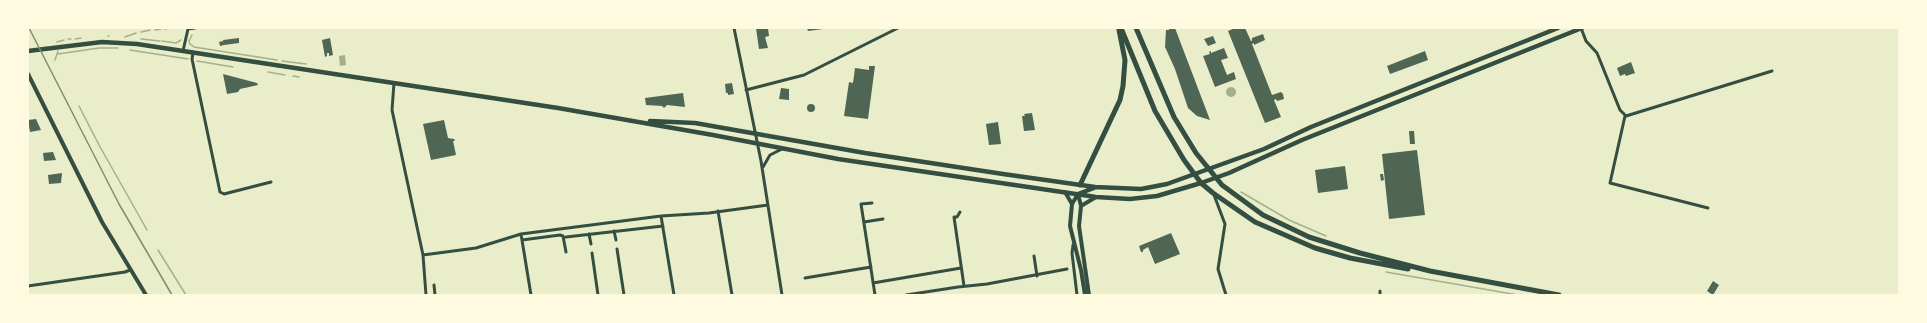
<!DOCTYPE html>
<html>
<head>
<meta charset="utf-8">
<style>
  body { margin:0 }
  #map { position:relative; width:1927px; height:323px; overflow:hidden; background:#e9edc9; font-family:"DejaVu Sans",sans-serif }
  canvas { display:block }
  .frame { position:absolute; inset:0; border:29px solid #fefae0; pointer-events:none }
</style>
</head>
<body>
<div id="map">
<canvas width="1927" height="323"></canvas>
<div class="frame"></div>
</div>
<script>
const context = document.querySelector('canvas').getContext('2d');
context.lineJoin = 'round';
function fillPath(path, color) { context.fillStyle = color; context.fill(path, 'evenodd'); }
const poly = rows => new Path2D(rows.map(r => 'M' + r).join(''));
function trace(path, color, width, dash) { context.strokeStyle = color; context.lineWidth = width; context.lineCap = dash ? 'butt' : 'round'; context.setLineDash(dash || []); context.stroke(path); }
const water = poly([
  [345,55,346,65,340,66,339,56],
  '1226 92a5 5 0 1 1 10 0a5 5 0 1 1-10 0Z'
]);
const stream = poly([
  [165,29,169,28],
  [155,30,161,29],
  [141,32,150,30],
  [108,36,109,36],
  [125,37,136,33],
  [68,39,71,39],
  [75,39,81,38],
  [141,39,160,41],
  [162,41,176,43,181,40],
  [189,41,190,44,194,47,277,60],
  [189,41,192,35],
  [57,42,64,40],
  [130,50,188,59],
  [58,54,99,48,118,48],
  [55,60,58,51],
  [197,61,233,67],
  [282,61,306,64],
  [268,72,285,75],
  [293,76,299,77],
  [79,106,99,145,147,230],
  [1241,192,1289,220,1326,236],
  [158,250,186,295],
  [1386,272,1518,295]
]);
const building = poly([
  [756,28,768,28,769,36,765,37,768,48,759,49],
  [807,28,823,28,823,29,808,31],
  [1169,28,1175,28,1210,120,1197,116,1188,108,1175,69,1165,47,1166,30,1169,30],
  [1235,28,1245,28,1251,41,1252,41,1252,38,1263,34,1265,40,1254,45,1254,43,1252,44,1272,95,1281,92,1283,94,1284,99,1277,101,1276,99,1274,100,1281,117,1265,123,1228,31],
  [1213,36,1216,43,1208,46,1204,39],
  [239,38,239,43,224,45,223,40],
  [330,38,333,55,329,56,329,53,327,53,327,56,325,57,322,40],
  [223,41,224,45,220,46,219,42],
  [1224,48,1228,58,1221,60,1227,75,1234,72,1236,79,1215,87,1203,56,1210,54,1209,52,1211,51,1211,53],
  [1425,51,1428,60,1390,74,1387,66],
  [1631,62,1635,73,1626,76,1625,74,1620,76,1617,68],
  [869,66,875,66,868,119,844,116,849,82,853,83,855,68,869,70],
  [223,74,257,83,258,85,240,89,238,92,227,94],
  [732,83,734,94,728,95,728,93,726,93,725,84],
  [781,88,789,89,789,100,779,99],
  [683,93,685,107,667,105,664,108,662,106,646,105,645,98],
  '807 108a4 4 0 1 1 8 0a4 4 0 1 1-8 0Z',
  [1032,113,1035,130,1024,131,1022,116,1025,116,1024,114],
  [36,119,41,130,30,132,28,120],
  [444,120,448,138,454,139,455,141,453,141,456,155,431,160,423,124],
  [998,122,1001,144,989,145,986,124],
  [1409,131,1414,131,1415,144,1410,144],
  [1417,150,1425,215,1389,219,1382,154],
  [53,152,56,160,44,161,43,153],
  [1345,166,1348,189,1318,193,1315,170],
  [62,173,61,183,49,184,48,175],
  [1380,174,1383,174,1384,180,1381,181],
  [1171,233,1180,254,1155,264,1148,247,1143,250,1143,252,1141,252,1139,246],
  [1713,281,1719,285,1713,295,1707,291]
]);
const minor = poly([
  [734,28,761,161,782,295],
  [1581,28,1586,41,1597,53,1620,110,1626,116,1772,71],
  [183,51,188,29,195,28],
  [193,53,192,59,220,192,224,194,271,182],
  [394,83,392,110,423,255,426,295],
  [746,90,804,75,898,28],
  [1625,116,1610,183,1708,208],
  [763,167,770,155,782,149],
  [1214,195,1225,224,1218,269,1226,295],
  [872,203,861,204,875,295],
  [718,211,732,295],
  [960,212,957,217,954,217,964,286],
  [661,216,674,295],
  [864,222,883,219],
  [614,231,616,240],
  [521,234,531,295],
  [589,234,591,244],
  [566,237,663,226],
  [522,240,560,235,563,236,566,252],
  [1073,245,1072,253,1077,295],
  [617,249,624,295],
  [592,253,598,295],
  [423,255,476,248,521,234,661,216,709,213,768,205],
  [1034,256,1037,276],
  [805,278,871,267],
  [873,283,961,268],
  [434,285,435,295],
  [28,286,125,272,130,270],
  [906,295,958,287,987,284,1067,269],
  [1380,295,1380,291]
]);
const tertiary = poly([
  [28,74,102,222,146,295],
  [1065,192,1072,204],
  [1078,194,1072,204,1070,226,1081,270,1085,295],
  [1078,194,1081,206,1079,226,1089,295],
  [1081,206,1096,197]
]);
const secondary = poly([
  [28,51,102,42,137,44,558,108,713,135,838,159,1096,197,1130,199,1157,196,1201,183,1229,173,1302,140,1582,28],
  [650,121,695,123,865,153,1003,174,1095,187,1141,189,1167,184,1264,149,1311,127,1558,28],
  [1078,194,1094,188]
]);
const primary = poly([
  [1121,28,1155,111,1184,160,1201,183,1213,193,1255,222,1315,248,1350,258,1408,269],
  [1136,28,1174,117,1196,153,1222,185,1263,215,1309,237,1360,253,1430,271,1559,295],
  [1080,185,1120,100,1123,86,1125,60,1119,30]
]);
const rail = poly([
  [29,28,119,204,172,295]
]);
fillPath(water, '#a3b18a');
trace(stream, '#a3b18a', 1.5);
fillPath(building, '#4f6655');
trace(minor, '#344e41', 3);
trace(tertiary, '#344e41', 4);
trace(secondary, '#344e41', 4.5);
trace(primary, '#344e41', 5);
trace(rail, '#7c8e77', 1.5);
</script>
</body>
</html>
